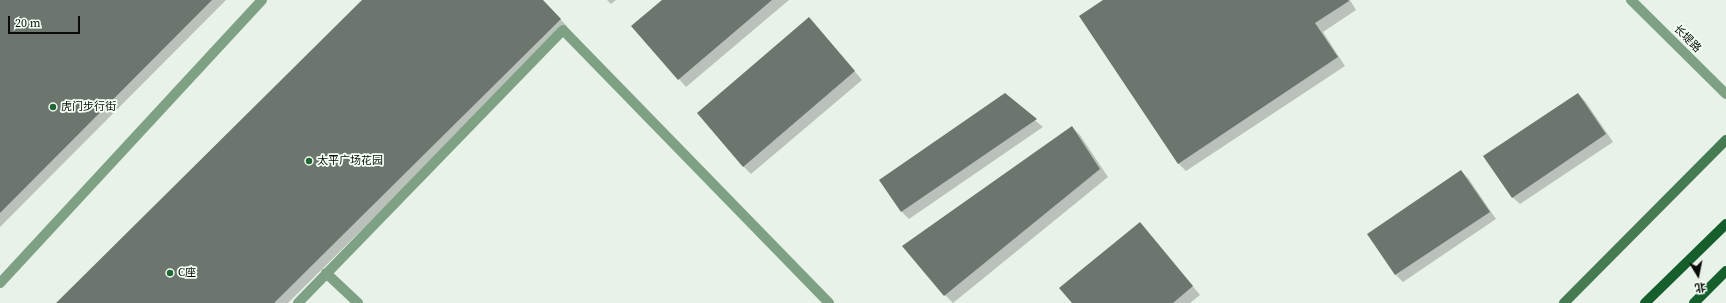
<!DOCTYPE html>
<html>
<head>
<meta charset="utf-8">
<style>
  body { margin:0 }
  #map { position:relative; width:1726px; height:303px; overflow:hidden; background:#e8f2e9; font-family:"Source Serif 4","Noto Sans SC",serif }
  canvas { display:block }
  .north { position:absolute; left:1678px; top:255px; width:40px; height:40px; -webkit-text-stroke:3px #f5fff6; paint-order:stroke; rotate:170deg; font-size:11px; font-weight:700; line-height:16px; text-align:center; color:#090c09 }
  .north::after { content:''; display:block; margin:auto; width:14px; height:18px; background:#090c09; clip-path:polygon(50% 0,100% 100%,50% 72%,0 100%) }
  .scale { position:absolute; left:8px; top:16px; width:72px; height:18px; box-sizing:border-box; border:2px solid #090c09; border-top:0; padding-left:5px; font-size:12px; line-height:14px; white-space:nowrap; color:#090c09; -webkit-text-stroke:3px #f5fff6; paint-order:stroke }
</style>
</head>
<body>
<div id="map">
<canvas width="1726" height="303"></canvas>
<div class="north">北</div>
<div class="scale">20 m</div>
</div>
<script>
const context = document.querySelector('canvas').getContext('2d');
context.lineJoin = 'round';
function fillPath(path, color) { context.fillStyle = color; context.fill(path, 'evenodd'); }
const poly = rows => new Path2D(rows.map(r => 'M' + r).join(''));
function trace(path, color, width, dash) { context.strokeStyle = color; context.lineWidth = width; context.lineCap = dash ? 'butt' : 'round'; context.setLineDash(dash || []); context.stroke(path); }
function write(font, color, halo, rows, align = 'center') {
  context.font = font + ' "Source Serif 4","Noto Sans SC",serif'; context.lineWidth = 3.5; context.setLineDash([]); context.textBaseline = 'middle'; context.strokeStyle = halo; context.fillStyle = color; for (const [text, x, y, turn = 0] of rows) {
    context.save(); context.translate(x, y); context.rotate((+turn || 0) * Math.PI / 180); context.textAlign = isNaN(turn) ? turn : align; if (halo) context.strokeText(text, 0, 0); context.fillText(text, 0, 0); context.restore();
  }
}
const shadow = poly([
  [0,0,226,0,0,227],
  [363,0,541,0,567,26,288,303,58,303],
  [607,0,616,0,611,4],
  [664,0,789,0,686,87,679,79],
  [1105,0,1350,0,1356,10,1323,32,1345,66,1186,171,1178,163],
  [817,27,862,80,751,174,743,166],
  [1578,94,1585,101,1613,142,1520,204,1512,197],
  [1005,95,1043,127,909,219,902,212,880,180],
  [1072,127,1080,135,1108,177,953,303,945,295],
  [1461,171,1468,178,1496,219,1403,282,1396,275,1368,234],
  [1140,223,1200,295,1190,303,1073,303]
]);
const building = poly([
  [0,0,212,0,0,213],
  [362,0,543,0,561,19,274,303,56,303],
  [662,0,772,0,678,80,631,26],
  [1103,0,1348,0,1349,1,1315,23,1338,57,1178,164,1079,16],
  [809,17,855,71,743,167,697,113],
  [1005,93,1037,119,901,212,879,180],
  [1578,93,1606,134,1512,198,1483,156],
  [1072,126,1100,169,944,296,902,246],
  [1461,170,1490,212,1395,275,1367,234],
  [1140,222,1193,286,1173,303,1072,303,1059,288]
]);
const minor = poly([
  [326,273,358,303],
  [0,283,262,0],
  [298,303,563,30,829,303]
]);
const tertiary = poly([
  [1631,0,1726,94]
]);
const secondary = poly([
  [1564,303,1726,140]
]);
const primary = poly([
  [1645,303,1726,224],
  [1694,303,1726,271]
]);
const markers = [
  [53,107,4,"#216733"],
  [309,161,4,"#216733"],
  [170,273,4,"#216733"]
];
const streetNames = [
  ["长堤路",1687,39,45]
];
const poiNames = [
  ["虎门步行街",61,107],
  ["太平广场花园",317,161],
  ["C座",178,273]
];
fillPath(shadow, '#0003');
fillPath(building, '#6d766e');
trace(minor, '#7ea083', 10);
trace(tertiary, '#7ea083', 10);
trace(secondary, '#467a50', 10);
trace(primary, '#165e2b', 10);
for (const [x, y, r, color] of markers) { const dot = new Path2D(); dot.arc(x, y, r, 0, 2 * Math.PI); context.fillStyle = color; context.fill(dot); trace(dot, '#f5fff6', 1.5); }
write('11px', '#090c09', '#f5fff6', streetNames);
write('11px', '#090c09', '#f5fff6', poiNames, 'left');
</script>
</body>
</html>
